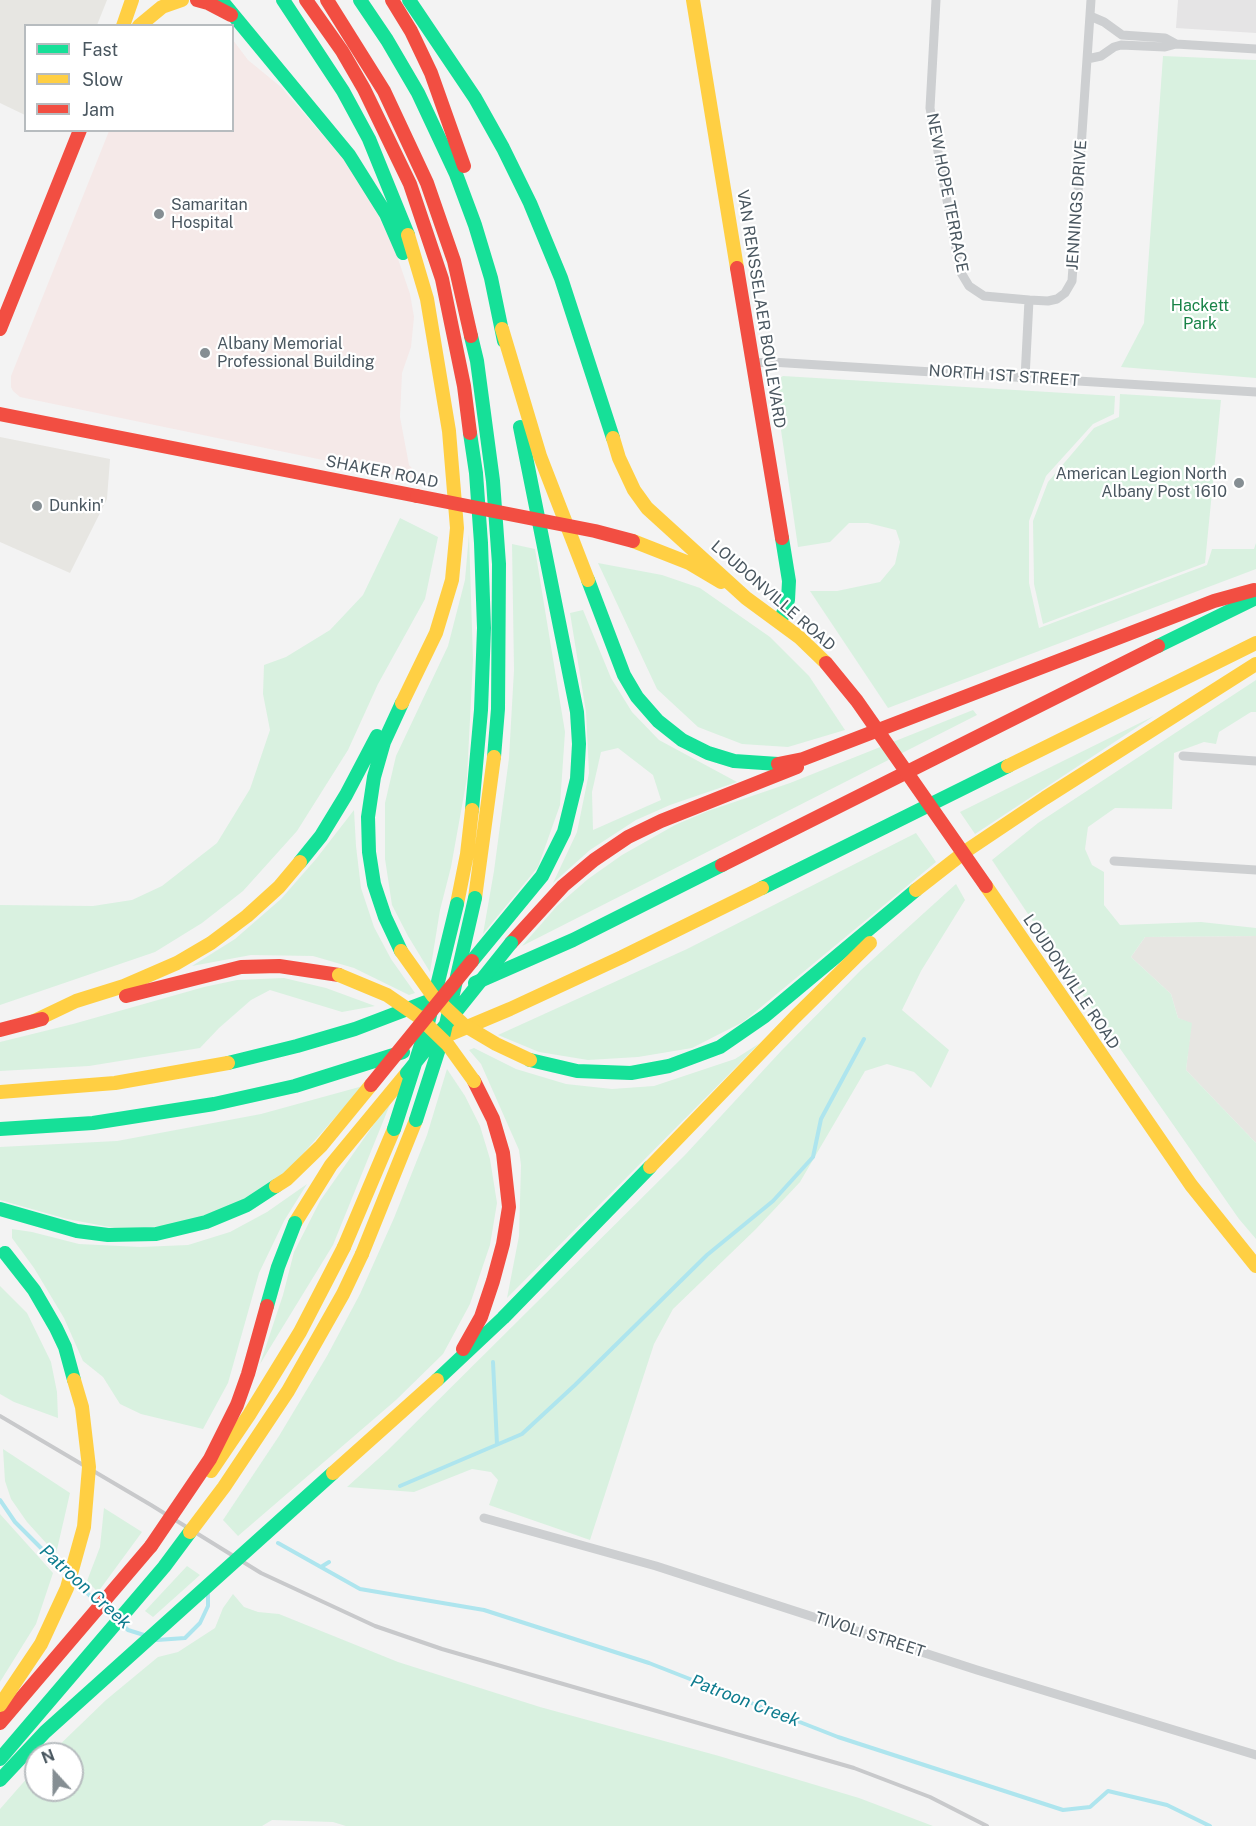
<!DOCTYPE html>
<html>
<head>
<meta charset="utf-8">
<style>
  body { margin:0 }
  #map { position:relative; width:1256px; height:1826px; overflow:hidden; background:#f3f3f3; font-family:"Public Sans",sans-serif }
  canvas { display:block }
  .legend { position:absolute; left:24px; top:24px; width:210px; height:108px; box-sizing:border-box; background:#fff; border:2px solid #b7bcbf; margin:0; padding:8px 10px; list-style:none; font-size:18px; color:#4a5760 }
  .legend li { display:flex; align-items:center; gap:12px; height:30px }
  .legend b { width:30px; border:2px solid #b7bcbf }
  .north { position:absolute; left:24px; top:1742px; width:60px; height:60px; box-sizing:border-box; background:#fff; border:2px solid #b7bcbf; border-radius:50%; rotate:339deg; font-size:16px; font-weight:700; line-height:24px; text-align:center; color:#4a5760 }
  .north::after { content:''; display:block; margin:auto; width:21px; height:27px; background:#858e93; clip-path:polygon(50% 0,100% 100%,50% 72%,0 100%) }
</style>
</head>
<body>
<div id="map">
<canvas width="1256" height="1826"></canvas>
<ul class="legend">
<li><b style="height:8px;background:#16e098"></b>Fast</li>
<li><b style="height:8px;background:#ffcf43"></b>Slow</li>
<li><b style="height:8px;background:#f24e42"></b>Jam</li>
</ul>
<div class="north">N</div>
</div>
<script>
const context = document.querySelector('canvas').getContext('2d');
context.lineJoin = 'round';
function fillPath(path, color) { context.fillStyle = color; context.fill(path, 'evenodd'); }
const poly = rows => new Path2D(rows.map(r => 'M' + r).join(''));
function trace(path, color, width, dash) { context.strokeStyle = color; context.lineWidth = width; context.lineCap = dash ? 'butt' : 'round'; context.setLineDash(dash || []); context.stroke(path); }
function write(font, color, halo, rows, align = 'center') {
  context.font = font + ' "Public Sans",sans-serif'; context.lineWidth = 4.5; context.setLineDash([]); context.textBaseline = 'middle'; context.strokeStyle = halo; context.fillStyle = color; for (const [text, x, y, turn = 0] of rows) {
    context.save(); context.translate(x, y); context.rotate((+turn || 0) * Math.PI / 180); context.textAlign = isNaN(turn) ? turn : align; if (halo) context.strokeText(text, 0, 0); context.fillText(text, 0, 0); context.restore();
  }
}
const commercial = poly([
  [0,0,107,0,97,25,26,26,25,115,0,103],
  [0,437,110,459,107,499,70,573,0,542],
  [1256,936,1256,1143,1186,1070,1191,1024,1178,1018,1171,994,1131,957,1145,937]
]);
const education = poly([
  [1178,0,1256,0,1256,33,1176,28]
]);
const medical = poly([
  [233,40,248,60,281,87,346,162,371,200,396,253,410,294,414,317,411,347,402,373,400,417,409,465,424,481,20,397,13,391,11,387,11,376,109,131,232,130]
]);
const green = poly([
  [1163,56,1256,60,1256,378,1121,367,1144,323],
  [783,376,1115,396,1114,414,1093,424,1046,476,1029,521,1029,583,1039,628,1207,565,1212,549,1254,549,1256,543,1256,569,888,708,810,591,837,591,880,582,895,564,900,542,896,530,868,523,849,523,830,542,798,547,774,382],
  [1120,394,1221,400,1205,563,1043,624,1034,584,1033,521,1048,482,1094,428,1119,417],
  [400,518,438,537,425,599,378,684,348,750,297,831,243,891,202,923,155,952,0,1005,0,905,93,906,132,900,162,886,217,843,250,789,270,730,263,694,264,665,286,657,330,630,363,595],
  [469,534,473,660,467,778,451,867,440,910,430,972,408,936,392,905,385,859,385,803,396,756,448,646,465,580],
  [512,544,535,549,565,732,560,805,538,867,483,934,494,871,509,758,514,670],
  [598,563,662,575,700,588,770,637,809,676,845,730,788,747,742,744,698,727,657,689],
  [583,610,611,678,632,712,659,740,737,782,670,805,636,820,590,850,553,883,577,832,589,773,586,712,570,613],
  [618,748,653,775,661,800,593,830,592,792,601,752],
  [1256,680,1256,712,1251,712,1219,732,1216,744,1204,742,1174,753,1172,809,1115,808,1088,827,1085,849,1092,865,1104,872,1104,905,1120,925,1201,922,1256,928,1256,936,1145,937,1131,957,1171,994,1178,1018,1192,1023,1186,1070,1256,1143,1256,1239,1239,1219,1068,974,992,860,1038,823],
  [973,710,977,715,522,946,557,906,588,879,622,855,675,825,708,811,790,783],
  [1154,716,975,834,960,812,1065,760],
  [354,810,356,846,361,888,374,927,391,959,415,993,409,995,354,968,313,956,251,955,192,966,235,939,281,899,316,859],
  [916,833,936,862,743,1022,692,1048,638,1057,588,1060,539,1052,498,1035,687,949],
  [956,884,965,900,921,971,902,1010,949,1050,931,1088,914,1072,887,1064,865,1071,800,1182,756,1229,673,1309,654,1344,590,1540,489,1505,498,1480,491,1472,472,1469,414,1492,347,1487,387,1451,685,1155,782,1050,861,970],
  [284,978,326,988,375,1006,342,1012,270,990,251,1000,219,1028,200,1048,89,1066,0,1071,0,1042,73,1024,204,987,237,980],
  [760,1043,507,1298,519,1236,521,1165,519,1150,481,1064,469,1050,474,1048,516,1069,566,1084,612,1089,654,1086,735,1059],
  [447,1069,465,1096,480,1126,490,1159,497,1203,490,1245,470,1304,443,1354,396,1400,238,1536,223,1520,279,1436,327,1356,360,1294,394,1218,427,1135],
  [363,1086,286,1173,243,1202,182,1225,120,1229,67,1219,0,1200,0,1147,117,1141,261,1114],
  [393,1097,333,1245,260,1364,283,1295,294,1252,320,1201],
  [307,1184,284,1221,259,1273,228,1383,203,1429,141,1414,120,1404,103,1377,83,1361,64,1318,34,1268,12,1238,12,1229,32,1232,79,1244,140,1247,188,1245,230,1232,267,1212],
  [0,1286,27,1313,51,1362,57,1392,58,1418,14,1402,0,1394],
  [3,1449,70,1493,56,1554,27,1522,11,1499,5,1481],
  [104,1508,142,1532,98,1592,87,1581,100,1547],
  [0,1514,53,1573,36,1624,0,1682],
  [187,1566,200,1575,153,1617,145,1611],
  [233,1594,244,1607,258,1612,279,1614,398,1662,540,1707,719,1756,859,1798,933,1826,346,1826,333,1822,272,1820,262,1826,0,1826,0,1809,36,1768,36,1790,72,1790,72,1754,50,1754,106,1700,158,1657,178,1652,215,1628,223,1608]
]);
const stream = poly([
  [493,1362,497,1444],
  [400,1486,522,1434,575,1385,707,1255,773,1201,813,1157,821,1119,864,1039],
  [0,1500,15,1522,66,1573],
  [278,1543,360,1589,484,1610,649,1663,838,1737,1063,1810,1090,1807,1108,1791,1167,1805,1210,1826],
  [321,1567,329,1562],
  [75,1582,98,1603],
  [104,1608,116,1619],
  [122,1624,128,1630,144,1635],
  [157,1640,185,1638,200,1623,208,1606,208,1594]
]);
const street = poly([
  [936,0,930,108,960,271,969,286,984,296,1029,300],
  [1090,16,1104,22,1122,35,1165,38,1176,44,1256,49],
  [1087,59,1101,56,1114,47,1121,45,1165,47,1176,44],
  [753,363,771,362,1256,392],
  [1025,378,1029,300,1048,301,1057,299,1065,293,1072,281,1091,0],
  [1183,756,1256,761],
  [1114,861,1256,870],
  [484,1518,656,1566,977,1670,1256,1755]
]);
const fast = poly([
  [221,0,349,155,386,214,403,253],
  [283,0,343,91,369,139,408,235],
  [360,0,387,40,418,93,456,174,475,225,491,278,504,341],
  [409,0,475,98,503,148,530,203,561,278,613,438],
  [471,336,477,361,493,481,499,564,498,709,494,757],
  [470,433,476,473,481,543,484,628,481,710,472,810],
  [588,580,624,675,637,697,658,721,682,740,708,753,734,761,778,764],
  [780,622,788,600,789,581,782,538],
  [1158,646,1256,598],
  [300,862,321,836,346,795,377,736],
  [762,888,1008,766],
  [401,951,385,917,374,884,369,852,368,817,374,777,384,742,402,703],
  [472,961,542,876,564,832,577,779,579,744,577,712,520,427],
  [475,983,573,940,722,865],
  [530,1060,577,1071,631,1073,669,1066,720,1047,765,1016,916,890],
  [228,1063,297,1046,355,1029,447,994],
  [0,1129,93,1123,214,1104,295,1086,403,1052],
  [0,1209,77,1231,108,1235,156,1234,206,1222,247,1205,276,1186],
  [437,1380,503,1318,650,1167]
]);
const slow = poly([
  [693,0,737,268],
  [123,26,132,0],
  [139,26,162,7,182,0],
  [502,329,540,456,588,580],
  [613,438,619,458,634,490,647,508,746,598,799,637,826,663],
  [633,541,689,563,721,582],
  [402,703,436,633,452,580,457,528,449,431,427,299,408,235],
  [1008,766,1256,643],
  [986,886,1191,1185,1256,1266],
  [916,890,966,851,1045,798,1256,664],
  [475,898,494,757],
  [457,904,467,854,472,810],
  [32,1022,76,1001,124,986,177,963,211,943,247,916,279,887,300,862],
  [429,1043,510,1009,622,957,762,888],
  [0,1092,115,1083,228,1063],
  [650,1167,795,1017,870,943],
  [276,1186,287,1179,321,1146,371,1085],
  [295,1223,331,1165,407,1073],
  [344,1247,394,1129],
  [362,1254,416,1120]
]);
const jam = poly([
  [197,0,208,3,231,15],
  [306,0,342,51,364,89,410,184,442,279,464,386,470,433],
  [327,0,384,91,427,183,454,261,471,336],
  [392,0,411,31,431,73,464,166],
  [737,268,782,538],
  [0,329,80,130],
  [0,414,417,496],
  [778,764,803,759,1214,601,1254,590],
  [722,865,1158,646],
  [511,943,563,886,594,860,628,837,661,821,797,767],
  [126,996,241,967,279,966,339,975],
  [0,1030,42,1019],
  [463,1349,481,1317,493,1281,503,1244,509,1207,503,1153,493,1119,474,1081],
  [0,1723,151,1546]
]);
const rail = poly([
  [0,1416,151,1505,261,1573,375,1626,442,1649,854,1768,930,1797,987,1826]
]);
const fastBridge = poly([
  [407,1073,511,943],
  [416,1120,444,1033,475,898],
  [394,1129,428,1023,457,904],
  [5,1253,34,1290,56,1328,65,1347,74,1380],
  [267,1306,278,1267,295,1223],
  [0,1759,164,1567,190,1532],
  [0,1780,45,1732,333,1473]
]);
const slowBridge = poly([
  [401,951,433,996,464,1025,496,1044,530,1060],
  [339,975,387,995,419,1017,448,1045,474,1081],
  [211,1471,249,1415,300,1332,344,1247],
  [333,1473,437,1380],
  [190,1532,224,1487,288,1391,343,1294,362,1254],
  [0,1705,41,1644,67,1588,84,1527,89,1467,82,1407,74,1380]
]);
const jamBridge = poly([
  [417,496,595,531,633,541],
  [826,663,857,701,986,886],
  [371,1085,472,961],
  [151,1546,210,1459,237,1405,248,1374,267,1306]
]);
const markers = [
  [159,214,6,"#858e93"],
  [205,353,6,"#858e93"],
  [1239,483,6,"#858e93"],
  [37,506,6,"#858e93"]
];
const streetNames = [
  ["NEW HOPE TERRACE",947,193,79],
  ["JENNINGS DRIVE",1077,205,-86],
  ["VAN RENSSELAER BOULEVARD",761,309,81],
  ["NORTH 1ST STREET",1004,376,4],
  ["SHAKER ROAD",382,472,11],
  ["LOUDONVILLE ROAD",773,596,41],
  ["LOUDONVILLE ROAD",1071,982,56],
  ["TIVOLI STREET",870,1635,18]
];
const poiNames = [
  ["Samaritan",171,205],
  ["Hospital",171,223],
  ["Albany Memorial",217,344],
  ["Professional Building",217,362],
  ["American Legion North",1227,474,"right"],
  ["Albany Post 1610",1227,492,"right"],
  ["Dunkin'",49,506]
];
const parkNames = [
  ["Hackett",1200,306],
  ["Park",1200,324]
];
const waterNames = [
  ["Patroon Creek",85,1587,42],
  ["Patroon Creek",745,1701,21]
];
fillPath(commercial, '#e7e6e2');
fillPath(education, '#e5e4e5');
fillPath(medical, '#f5e9e8');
fillPath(green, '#d9f1e0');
trace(stream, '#aee5ee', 4);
trace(street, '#cdcfd1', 9);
trace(fast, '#16e098', 14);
trace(slow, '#ffcf43', 14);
trace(jam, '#f24e42', 14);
trace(rail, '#c8c9cb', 4);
trace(fastBridge, '#16e098', 14);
trace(slowBridge, '#ffcf43', 14);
trace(jamBridge, '#f24e42', 14);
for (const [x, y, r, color] of markers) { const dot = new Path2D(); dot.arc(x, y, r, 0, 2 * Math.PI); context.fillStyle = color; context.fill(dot); trace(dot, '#fff', 2); }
write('16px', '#4a5760', '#fff', streetNames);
write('16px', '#4a5760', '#fff', poiNames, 'left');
write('16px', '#188347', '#fff', parkNames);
write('italic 18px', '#0e7c8f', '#fff', waterNames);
</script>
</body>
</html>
